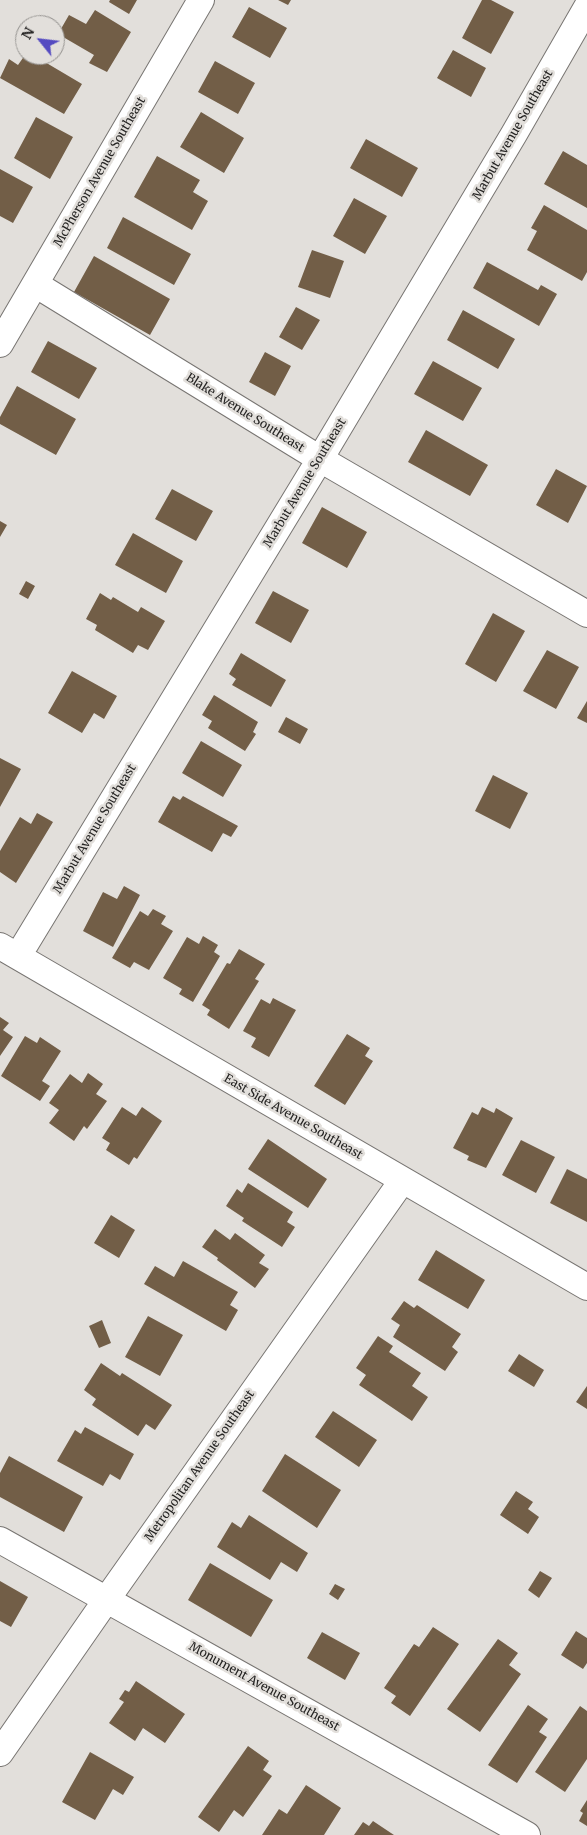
<!DOCTYPE html>
<html>
<head>
<meta charset="utf-8">
<style>
  body { margin:0 }
  #map { position:relative; width:587px; height:1835px; overflow:hidden; background:#e2dfdb; font-family:Merriweather,serif }
  canvas { display:block }
  .north { position:absolute; left:15px; top:15px; width:50px; height:50px; box-sizing:border-box; background:#e2dfdb; border:1px solid #969491; border-radius:50%; rotate:299deg; font-size:14px; font-weight:700; line-height:20px; text-align:center; color:#252423 }
  .north::after { content:''; display:block; margin:auto; width:18px; height:22px; background:#544ac1; clip-path:polygon(50% 0,100% 100%,50% 72%,0 100%) }
</style>
</head>
<body>
<div id="map">
<canvas width="587" height="1835"></canvas>
<div class="north">N</div>
</div>
<script>
const context = document.querySelector('canvas').getContext('2d');
context.lineJoin = 'round';
function fillPath(path, color) { context.fillStyle = color; context.fill(path, 'evenodd'); }
const poly = rows => new Path2D(rows.map(r => 'M' + r).join(''));
function trace(path, color, width, dash) { context.strokeStyle = color; context.lineWidth = width; context.lineCap = dash ? 'butt' : 'round'; context.setLineDash(dash || []); context.stroke(path); }
function write(font, color, halo, rows, align = 'center') {
  context.font = font + ' Merriweather,serif'; context.lineWidth = 5; context.setLineDash([]); context.textBaseline = 'middle'; context.strokeStyle = halo; context.fillStyle = color; for (const [text, x, y, turn = 0] of rows) {
    context.save(); context.translate(x, y); context.rotate((+turn || 0) * Math.PI / 180); context.textAlign = isNaN(turn) ? turn : align; if (halo) context.strokeText(text, 0, 0); context.fillText(text, 0, 0); context.restore();
  }
}
const building = poly([
  [110,0,137,0,129,14,109,2],
  [278,0,291,0,288,5],
  [482,0,491,0,514,12,491,54,462,38],
  [249,7,287,28,270,58,232,37],
  [95,10,131,32,107,72,89,63,94,55,58,34,69,15,86,24],
  [453,50,486,68,471,97,437,78],
  [25,55,33,55,82,84,64,114,0,78,9,59,18,65],
  [215,61,255,83,238,114,198,92],
  [201,112,244,138,224,173,180,147],
  [36,117,73,137,50,179,14,158],
  [366,139,418,168,402,197,350,168],
  [563,151,587,165,587,208,544,184],
  [157,156,200,180,193,192,208,201,192,230,134,197],
  [0,169,33,187,13,223,0,216],
  [354,198,387,216,365,254,333,236],
  [544,205,587,230,587,272,582,281,527,250,537,231,531,228],
  [123,217,191,254,174,285,107,248],
  [312,250,344,261,330,298,298,287],
  [94,256,170,299,150,335,74,292],
  [487,262,538,290,541,285,557,294,539,326,473,288],
  [296,307,320,320,302,350,279,337],
  [463,310,515,339,498,369,447,340],
  [48,341,97,368,79,399,31,372],
  [265,352,291,366,275,396,249,382],
  [433,361,482,388,463,421,414,394],
  [17,386,76,419,56,455,0,424,0,417],
  [426,430,488,465,470,496,408,462],
  [556,469,587,486,568,523,536,505],
  [172,489,213,511,196,541,155,519],
  [322,507,367,532,347,568,302,543],
  [0,521,7,525,0,537],
  [133,533,183,561,166,593,115,565],
  [26,581,35,586,28,599,19,594],
  [273,591,309,610,291,643,255,623],
  [100,593,111,600,113,597,138,612,141,607,165,621,148,650,138,645,133,653,95,630,97,625,86,619],
  [493,613,525,631,496,682,465,664],
  [547,650,579,667,556,709,523,691],
  [241,653,286,680,271,707,232,685,236,679,229,674],
  [72,671,117,696,104,719,94,713,82,733,48,713],
  [214,695,258,722,253,732,256,734,245,751,208,728,212,721,202,715],
  [587,701,587,723,577,718],
  [286,717,308,729,300,744,278,732],
  [201,741,242,765,223,797,182,773],
  [0,758,21,769,0,807],
  [493,775,528,793,510,829,475,811],
  [173,796,180,800,183,796,238,826,231,837,223,833,212,852,158,822],
  [37,813,53,822,16,883,0,872,0,851,20,817,31,824],
  [124,886,140,895,113,947,83,931,103,892,117,899],
  [153,909,166,916,161,924,173,931,149,970,134,962,130,968,112,958,140,911,148,916],
  [203,936,218,945,214,952,220,956,193,1002,179,994,182,989,163,978,187,937,199,944],
  [239,949,265,964,255,979,259,981,229,1029,207,1015,210,1010,202,1005,227,963,230,964],
  [273,998,296,1010,269,1057,251,1047,256,1038,243,1031,261,999,270,1004],
  [0,1017,9,1023,3,1030,13,1037,0,1056],
  [347,1034,370,1048,365,1056,373,1061,345,1105,314,1086],
  [25,1036,37,1043,40,1037,61,1051,42,1081,50,1086,40,1101,1,1076],
  [88,1073,103,1084,96,1094,107,1101,87,1129,84,1126,74,1141,49,1123,59,1110,49,1103,70,1074,82,1083],
  [122,1107,136,1116,142,1107,162,1121,137,1159,134,1157,129,1165,106,1150,110,1143,102,1138],
  [482,1107,494,1113,496,1108,513,1118,486,1168,467,1160,469,1156,453,1148,472,1112,478,1115],
  [268,1139,327,1179,308,1208,248,1169],
  [521,1140,555,1157,536,1193,502,1175],
  [567,1169,587,1179,587,1222,550,1203],
  [248,1183,293,1212,287,1222,295,1227,282,1247,242,1221,244,1218,226,1206,237,1189,242,1193],
  [111,1215,135,1230,119,1258,94,1243],
  [215,1229,230,1240,235,1233,265,1255,259,1263,269,1269,255,1288,217,1260,218,1258,202,1247],
  [436,1250,485,1280,468,1309,418,1280],
  [183,1261,238,1292,230,1305,238,1310,226,1331,144,1284,155,1266,174,1277],
  [404,1301,414,1308,417,1305,461,1334,452,1347,458,1352,445,1371,393,1337,400,1325,391,1319],
  [148,1316,183,1335,160,1376,125,1357],
  [102,1320,111,1343,99,1348,89,1326],
  [378,1336,393,1346,389,1352,421,1373,412,1386,428,1397,412,1421,359,1385,366,1375,356,1368],
  [519,1354,544,1370,534,1387,508,1371],
  [101,1363,120,1376,122,1373,172,1405,155,1430,146,1424,138,1436,92,1405,96,1399,84,1390],
  [587,1386,587,1409,576,1402],
  [333,1411,377,1440,359,1467,315,1437],
  [85,1427,134,1454,120,1480,110,1474,103,1486,57,1461,75,1430,81,1434],
  [285,1454,341,1490,317,1528,262,1491],
  [9,1456,83,1497,64,1532,0,1497,0,1473],
  [516,1491,533,1502,528,1509,539,1517,528,1534,500,1515],
  [249,1515,308,1553,297,1572,281,1562,270,1580,217,1547,232,1522,241,1528],
  [210,1563,273,1600,251,1637,188,1600],
  [540,1571,552,1578,539,1598,528,1590],
  [0,1581,28,1597,11,1627,0,1621],
  [335,1584,345,1589,338,1600,329,1594],
  [433,1627,459,1644,410,1716,391,1703,396,1696,384,1688,414,1644,419,1647],
  [576,1631,587,1638,587,1663,583,1669,561,1655],
  [322,1632,360,1653,345,1680,307,1658],
  [498,1639,518,1653,509,1665,521,1674,480,1732,447,1709],
  [136,1681,185,1714,165,1743,143,1728,135,1741,109,1723,124,1702,119,1699,125,1690,129,1692],
  [528,1705,548,1719,539,1732,547,1737,517,1783,488,1765],
  [580,1706,587,1711,587,1759,565,1792,535,1772],
  [248,1746,269,1761,263,1770,272,1776,243,1817,234,1810,219,1832,198,1817],
  [90,1752,134,1777,123,1795,113,1789,95,1820,62,1802],
  [306,1785,341,1808,324,1835,262,1835,279,1809,287,1814],
  [587,1800,587,1826,579,1821,583,1813,580,1811],
  [373,1821,394,1835,354,1835,363,1822,369,1826]
]);
const minor = poly([
  [35,284,320,459,587,614],
  [0,344,201,0],
  [0,946,587,1287],
  [18,956,320,459,514,134,587,7],
  [0,1540,527,1835],
  [0,1753,107,1599,402,1181]
]);
const streetNames = [
  ["Marbut Avenue Southeast",513,135,-60],
  ["McPherson Avenue Southeast",100,172,-60],
  ["Blake Avenue Southeast",245,413,32],
  ["Marbut Avenue Southeast",305,483,-59],
  ["Marbut Avenue Southeast",95,829,-59],
  ["East Side Avenue Southeast",293,1117,30],
  ["Metropolitan Avenue Southeast",200,1466,-55],
  ["Monument Avenue Southeast",264,1687,29]
];
fillPath(building, '#725e47');
trace(minor, '#787572', 28);
trace(minor, '#fff', 26);
write('12px', '#252423', '#e2dfdb', streetNames);
</script>
</body>
</html>
